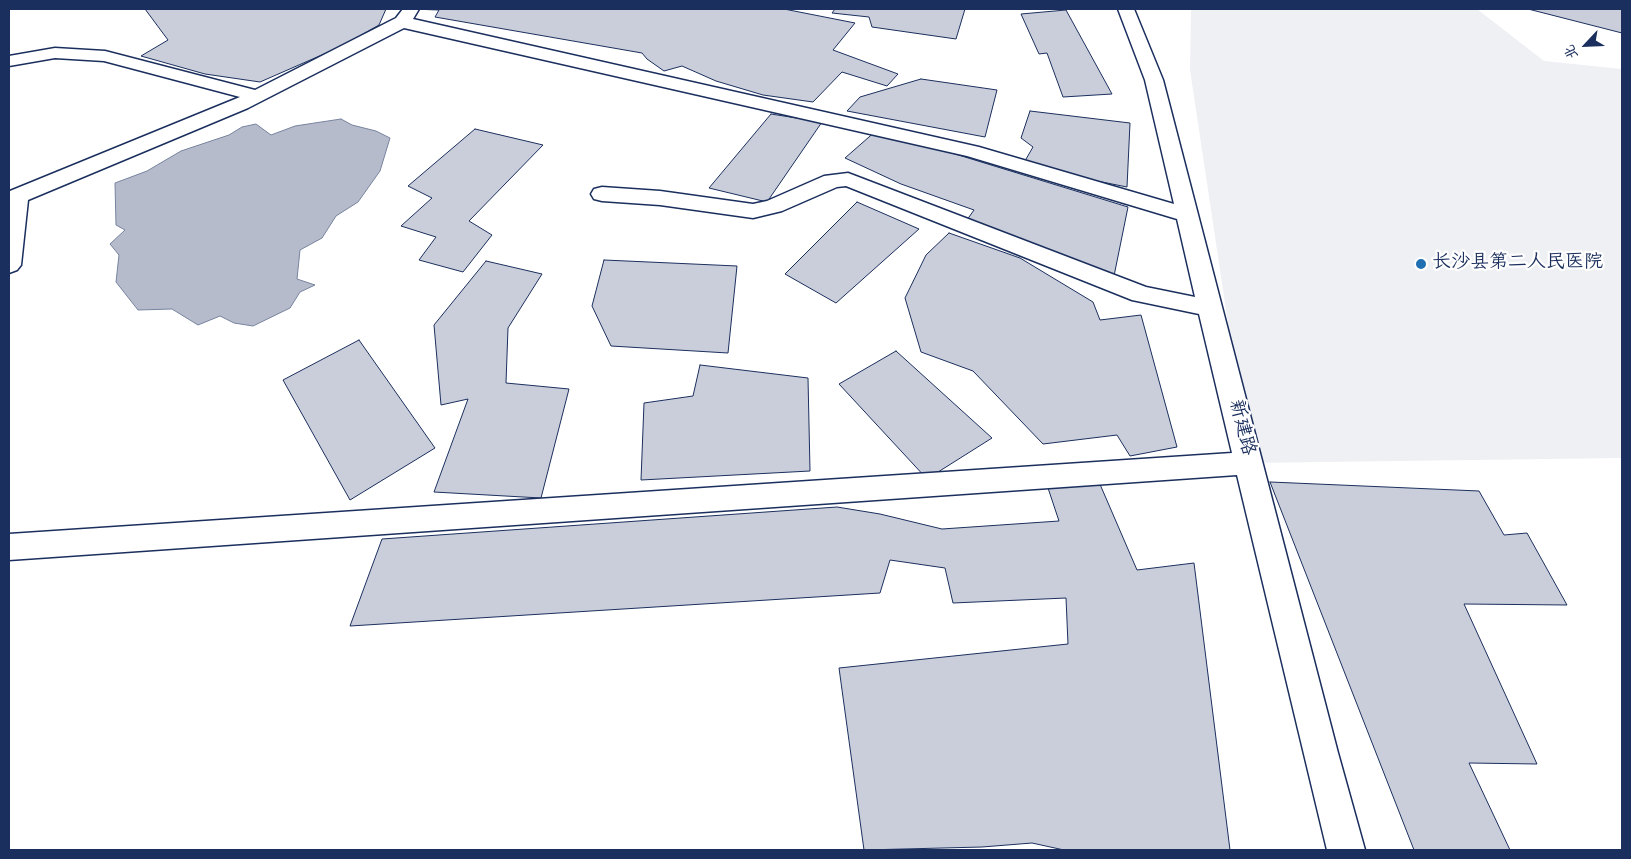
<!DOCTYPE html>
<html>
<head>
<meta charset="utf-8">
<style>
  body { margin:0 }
  #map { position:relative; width:1631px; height:859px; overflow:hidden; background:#fff; font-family:Dekko,"LXGW WenKai TC",sans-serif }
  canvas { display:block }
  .frame { position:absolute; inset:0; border:10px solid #1b2f5e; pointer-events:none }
  .north { position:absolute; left:1561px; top:20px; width:50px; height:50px; -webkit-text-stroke:4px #fff; paint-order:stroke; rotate:245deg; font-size:14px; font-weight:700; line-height:20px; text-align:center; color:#1b2f5e }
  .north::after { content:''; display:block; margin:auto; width:18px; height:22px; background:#1b2f5e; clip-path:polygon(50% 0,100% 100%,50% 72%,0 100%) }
</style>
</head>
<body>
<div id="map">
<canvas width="1631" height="859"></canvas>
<div class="frame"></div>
<div class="north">北</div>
</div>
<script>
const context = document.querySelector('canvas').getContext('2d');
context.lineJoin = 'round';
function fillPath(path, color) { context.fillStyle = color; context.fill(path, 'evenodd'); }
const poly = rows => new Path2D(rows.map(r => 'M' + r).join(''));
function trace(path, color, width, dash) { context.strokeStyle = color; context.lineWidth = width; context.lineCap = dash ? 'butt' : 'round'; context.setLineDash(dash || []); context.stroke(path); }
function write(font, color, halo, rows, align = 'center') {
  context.font = font + ' Dekko,"LXGW WenKai TC",sans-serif'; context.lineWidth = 4.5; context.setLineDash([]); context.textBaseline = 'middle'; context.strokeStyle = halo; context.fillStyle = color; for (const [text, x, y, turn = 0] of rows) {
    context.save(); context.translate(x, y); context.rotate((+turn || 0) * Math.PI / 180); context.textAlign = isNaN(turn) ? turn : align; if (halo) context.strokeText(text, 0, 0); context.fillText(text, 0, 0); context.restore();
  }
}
const built = poly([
  [1191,9,1477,9,1544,61,1622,69,1622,458,1249,463,1190,70]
]);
const water = poly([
  [341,119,352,125,376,131,390,138,380,171,358,202,336,216,322,238,300,250,297,279,315,285,300,292,290,308,253,326,234,323,220,316,198,325,172,309,138,310,116,282,119,255,110,244,125,230,116,225,115,183,147,171,181,151,229,135,242,127,256,124,271,135,295,126,341,119]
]);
const building = poly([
  [145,9,386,9,379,25,340,47,260,82,205,74,141,56,168,40,145,9],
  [411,9,784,9,855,23,833,50,898,74,887,86,842,72,813,102,763,95,716,81,682,66,664,71,647,59,642,53,435,17,439,10,411,9],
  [835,9,965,9,956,39,872,27,869,17,832,13,835,9],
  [1528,9,1622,9,1622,33,1528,9],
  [1066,10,1112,94,1063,97,1047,53,1039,54,1021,14,1066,10],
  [921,79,997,90,985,137,847,111,860,97,921,79],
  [1030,111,1130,123,1127,187,1022,166,1033,147,1021,138,1030,111],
  [771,114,822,122,767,202,709,188,771,114],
  [475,129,543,145,469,221,492,235,463,272,419,260,436,237,401,226,432,198,408,186,475,129],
  [877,130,1128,207,1114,276,964,224,974,210,901,184,845,158,877,130],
  [857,202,919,229,836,303,785,274,857,202],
  [949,233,1020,258,1093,302,1100,320,1141,315,1177,447,1130,456,1117,435,1043,444,973,371,921,352,905,298,926,255,949,233],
  [604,260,737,266,728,353,611,346,592,306,604,260],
  [486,261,542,274,508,328,506,383,569,389,541,498,434,492,468,399,441,405,434,325,486,261],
  [359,340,435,448,350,500,283,380,359,340],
  [896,351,992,438,927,479,839,384,896,351],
  [700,365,808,378,810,471,641,480,644,403,693,396,700,365],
  [1099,482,1137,570,1194,563,1230,850,1064,850,1032,843,982,847,864,850,839,668,1068,644,1066,598,953,603,945,568,890,560,880,593,350,626,382,539,837,507,880,514,942,529,1059,521,1048,488,1099,482],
  [1270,482,1479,491,1504,535,1527,533,1567,605,1464,604,1537,764,1469,763,1510,850,1414,850,1270,482]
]);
const minor = poly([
  [403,9,419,9,413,19,979,147,1174,204,1145,80,1118,9,1134,9,1163,80,1338,753,1365,850,1327,850,1237,475,9,560,9,534,1232,453,1199,314,1132,300,846,186,837,187,782,211,753,218,660,205,602,201,594,199,591,194,594,189,602,187,660,191,753,204,767,201,824,176,848,173,1146,287,1195,297,1177,219,967,156,404,28,248,108,28,200,21,265,17,270,9,273,9,194,10,191,240,97,104,61,55,58,9,66,9,56,55,48,105,51,255,90,396,18,403,9]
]);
const markers = [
  [1421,264,6,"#1f6fb2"]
];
const poiNames = [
  ["长沙县第二人民医院",1432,264]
];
const streetNames = [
  ["新建路",1240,428,76]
];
fillPath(built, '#eff0f4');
fillPath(water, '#b5bbca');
trace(water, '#77839f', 1);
fillPath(building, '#caceda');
trace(building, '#1b2f5e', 1);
trace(minor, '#1b2f5e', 3);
fillPath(minor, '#fff');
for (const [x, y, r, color] of markers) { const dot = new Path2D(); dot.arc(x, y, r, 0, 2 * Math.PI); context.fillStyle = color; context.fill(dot); trace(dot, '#fff', 2); }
write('19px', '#1b2f5e', '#fff', poiNames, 'left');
write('19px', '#1b2f5e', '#fff', streetNames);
</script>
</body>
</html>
